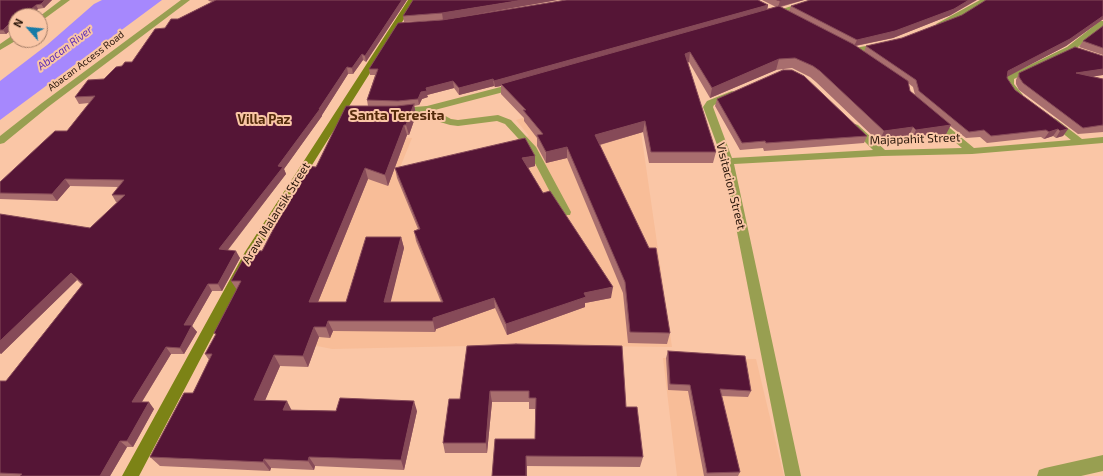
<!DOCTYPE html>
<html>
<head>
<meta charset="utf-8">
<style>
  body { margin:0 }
  #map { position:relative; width:1103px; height:476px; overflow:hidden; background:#fac6a6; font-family:"Exo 2",sans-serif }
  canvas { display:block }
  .north { position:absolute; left:8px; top:8px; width:40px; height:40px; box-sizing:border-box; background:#fac6a6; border:1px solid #a67f67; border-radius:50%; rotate:297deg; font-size:11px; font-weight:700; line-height:16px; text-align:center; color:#281509 }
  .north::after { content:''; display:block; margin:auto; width:14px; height:18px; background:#177ba7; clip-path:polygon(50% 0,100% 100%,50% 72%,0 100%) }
</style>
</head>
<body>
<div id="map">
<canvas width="1103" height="476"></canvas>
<div class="north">N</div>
</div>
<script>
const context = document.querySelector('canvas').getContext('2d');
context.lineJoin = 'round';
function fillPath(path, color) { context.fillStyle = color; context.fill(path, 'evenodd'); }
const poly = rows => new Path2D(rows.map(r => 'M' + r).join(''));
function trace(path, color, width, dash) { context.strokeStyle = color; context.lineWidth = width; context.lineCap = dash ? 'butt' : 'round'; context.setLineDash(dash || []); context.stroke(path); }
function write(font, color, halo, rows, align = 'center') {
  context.font = font + ' "Exo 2",sans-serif'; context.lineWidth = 4; context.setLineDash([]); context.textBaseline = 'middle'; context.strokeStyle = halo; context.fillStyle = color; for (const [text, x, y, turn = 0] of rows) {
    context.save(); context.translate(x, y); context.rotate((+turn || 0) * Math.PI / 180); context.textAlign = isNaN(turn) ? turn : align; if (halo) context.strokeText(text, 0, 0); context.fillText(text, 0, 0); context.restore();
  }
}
const built = poly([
  [624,87,641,132,672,347,511,345,332,349,287,340,374,136,412,138,397,175,529,136,516,120],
  [663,358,756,359,784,476,677,476]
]);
const water = poly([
  [102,0,162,0,0,120,0,81,47,45,94,4]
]);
const service = poly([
  [427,106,451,119,458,120,498,115,511,120,536,147,571,212,570,215,562,215,527,148,505,124,497,121,458,126,450,125,440,122,424,111,423,109,424,107,427,106]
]);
const minor = poly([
  [810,0,822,0,774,16,771,16,767,14,810,0],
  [980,0,989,0,958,20,940,26,936,24,980,0],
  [1100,21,1103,21,1103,27,1073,51,1014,79,1014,84,1023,95,1021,97,1015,97,1004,84,1007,76,1067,47,1100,21],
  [881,43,884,43,885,45,884,47,853,54,849,51,850,49,881,43],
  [516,83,521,86,519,88,427,112,400,114,395,111,400,108,427,106,516,83],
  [732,91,737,94,735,96,714,105,713,107,732,158,873,150,850,127,855,124,858,125,885,150,962,148,933,123,931,121,936,118,939,119,974,148,1071,140,1050,123,1048,121,1050,119,1053,118,1056,119,1082,139,1103,137,1103,143,972,154,882,156,734,164,801,476,785,476,723,161,703,107,707,101,732,91]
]);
const tertiary = poly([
  [61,0,70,0,40,22,40,16,61,0],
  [181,0,190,0,48,107,4,143,0,144,0,136,42,103,181,0],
  [13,35,16,35,17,40,0,50,0,44,13,35],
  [1103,455,1103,471,1081,476,1037,476,1039,470,1045,468,1103,455]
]);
const secondary = poly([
  [408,0,416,0,254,257,139,476,122,476,245,252,408,0]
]);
const wall = poly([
  [0,0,52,0,44,8,38,9,30,16,16,16,16,28,12,29,6,34,0,34],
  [208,0,407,0,366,62,363,60,353,74,348,74,322,115,322,116,284,169,286,174,228,250,240,258,222,291,212,291,192,326,197,332,184,354,171,354,142,402,154,409,133,447,127,447,110,476,0,476,0,381,6,381,82,285,77,280,1,354,0,353,0,214,90,228,118,202,116,202,112,195,118,187,70,186,57,201,0,199,0,182,67,131,89,103,79,104,75,97,104,79,122,66,132,62,165,28,178,19,212,2,209,1],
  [558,0,443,20,404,22,403,16],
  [762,0,804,0,781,7,789,11,791,6,951,15,893,38,856,46,864,52,866,46,1103,0,1103,20,1102,20,1066,46,1007,76,1007,78,1015,90,1068,129,1063,136,1056,138,1053,136,1044,139,1041,137,987,143,980,137,966,138,950,126,945,136,911,140,908,138,879,142,816,82,810,77,792,68,776,70,710,98,689,62,687,63,716,152,713,163,649,163,643,132,600,145,670,333,667,344,628,343,623,293,567,158,546,163,537,146,537,138,524,121,524,118,501,94,501,86,495,87,494,86,459,95,454,88,427,95,428,97,422,99,419,105,414,106,416,115,409,135,407,135,388,186,368,179,318,302,346,302,401,237,404,248,390,302,441,302,416,241,414,231,418,229,397,178,395,168,535,166,528,168,543,193,611,298,585,303,585,307,507,335,495,308,436,329,435,332,333,331,330,338,319,337,308,367,280,366,265,400,292,410,336,411,417,411,404,470,315,466,314,470,271,468,270,471,160,466,150,457,193,393,209,360,205,354,216,335,214,333,237,290,231,281,262,251,316,167,368,106,367,100,375,75,370,75,369,69,442,20,768,5,767,9,776,7],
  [908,83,913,87,915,95,910,91],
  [1103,26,1103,55,1079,47,1083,41],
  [1103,56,1103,75,1092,76,1103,79,1103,132,1078,134,1019,90,1016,84,1016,80,1019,73],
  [717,99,867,136,864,143,764,151,763,148,740,150,715,106],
  [467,346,626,407,643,457,640,467,527,466,492,476,535,439,535,409,529,409,529,402,492,402,487,453,445,453,443,443,460,399],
  [668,351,751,391,748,397,721,396,740,472,738,476,704,476,688,391,668,390,666,358]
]);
const shadedWall = poly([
  [45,0,52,0,44,8,41,4],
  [402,0,407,0,366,62,365,56],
  [523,0,558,0,443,20,442,13],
  [785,0,804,0,778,7,780,1],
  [969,0,977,0,951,15,893,38,854,46,857,40],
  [36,5,38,9,30,16,23,16],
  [768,5,767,11,501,84,501,86,495,87,494,81],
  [1103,16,1103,18,1102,20,1066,46,1005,78,1008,71],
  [9,24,12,29,6,34,3,30],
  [690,52,689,62,683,65,685,54],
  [362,54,363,60,353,74,352,68],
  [779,59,776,70,710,98,712,88],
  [347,67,348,74,322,115,322,116,284,169,286,174,223,256,219,249,278,166,319,109],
  [1103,69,1103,75,1072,80,1076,73],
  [493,79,494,86,459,95,459,88],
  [453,81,454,88,427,95,428,97,422,99,419,105,418,99,421,92,426,88],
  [414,104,416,115,409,135,406,125],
  [645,121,643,132,595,146,595,135],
  [404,125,407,135,388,186,385,175],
  [951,125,945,136,911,140,916,130],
  [913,127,908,138,879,142,884,131],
  [1058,129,1053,136,1044,139,1049,132],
  [1068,129,1063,136,1056,138,1060,131],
  [567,147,567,158,546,163,546,152],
  [535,156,535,166,523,169,522,158],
  [365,168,368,179,314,312,309,302],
  [65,179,70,186,57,201,52,194],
  [401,237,404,248,388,313,384,302],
  [236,251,240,258,222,291,218,284],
  [71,273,77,280,1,354,0,353,0,341],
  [208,284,212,291,192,326,197,332,184,354,180,348,184,325],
  [613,287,611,298,585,303,585,307,507,335,506,324,584,293],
  [494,298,495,308,436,329,435,332,433,321,433,318],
  [328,321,333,331,330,338,326,327],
  [314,327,319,337,308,367,303,356],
  [166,347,171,354,138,408,132,402],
  [274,355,280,366,261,410,254,400],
  [490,391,492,402,487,453,486,443],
  [287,401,292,411,283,410],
  [414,401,417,411,404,470,401,460],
  [149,402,154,409,133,447,127,441],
  [120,441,127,447,110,476,100,476],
  [526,456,527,466,527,476,526,476],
  [309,457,315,466,314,470,308,461],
  [264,459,271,468,270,471,263,462]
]);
const building = poly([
  [0,0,45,0,41,4,36,5,23,16,16,16,16,22,14,24,9,24,3,30,0,30,0,0],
  [216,0,402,0,365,56,362,54,352,68,347,67,319,109,320,109,278,166,283,167,219,249,236,251,218,284,208,284,184,325,192,325,180,348,166,347,132,402,149,402,127,441,120,441,100,476,20,476,22,474,0,473,0,381,6,381,83,284,71,273,0,341,0,214,90,228,125,195,112,195,124,180,65,179,52,194,0,193,0,182,55,131,67,131,95,96,75,97,88,80,104,79,116,67,122,66,125,62,132,62,155,29,165,28,171,19,178,19,216,0],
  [413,0,523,0,442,13,403,16,413,0],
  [566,0,758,0,768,5,494,81,493,79,459,88,453,81,426,88,427,91,421,92,418,99,398,101,367,100,378,69,369,69,398,23,442,20,566,0],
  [777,0,785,0,780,1,777,0],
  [810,0,969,0,954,9,895,31,857,40,791,6,810,0],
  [986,0,1103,0,1103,16,1070,39,1008,71,1007,78,1015,90,1068,129,1060,131,1058,129,1049,132,1046,130,991,136,984,130,969,132,919,91,916,80,866,46,902,38,962,15,986,0],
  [779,6,853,44,908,81,910,91,951,125,916,130,913,127,884,131,820,71,813,66,795,58,779,59,712,88,690,52,685,54,716,152,651,152,645,121,595,135,649,248,656,248,670,333,630,332,625,282,567,147,546,152,537,135,543,134,523,110,526,110,501,84,779,6],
  [1103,26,1103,48,1083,41,1103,26],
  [1075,47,1103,56,1103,69,1076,73,1103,79,1103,125,1083,128,1023,83,1019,77,1019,73,1075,47],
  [783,70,792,70,804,76,867,136,766,143,765,141,742,143,717,99,783,70],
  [414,104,406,125,404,125,385,175,365,168,309,302,346,302,366,237,401,237,384,302,443,302,414,231,420,229,395,168,525,138,535,156,522,158,543,193,550,191,613,287,584,293,586,297,506,324,494,298,433,318,433,321,328,321,326,327,314,327,303,356,274,355,254,400,287,401,283,410,336,411,340,398,414,401,401,460,309,457,308,461,264,459,263,462,150,457,184,393,193,393,212,354,205,354,216,334,214,333,241,281,231,281,249,249,262,251,306,166,316,167,346,106,397,106,414,104],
  [516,344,622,346,626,407,637,407,643,457,526,456,526,476,492,476,495,439,535,439,536,398,529,398,529,391,490,391,486,443,443,443,449,399,460,399,467,346,516,344],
  [668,351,745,356,751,391,720,389,740,472,707,473,690,385,670,384,668,351]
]);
const farStreetnames = [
  ["Abacan Access Road",86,61,-37]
];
const farWaternames = [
  ["Abacan River",65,48,-37]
];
const streetNames = [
  ["Majapahit Street",915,139,-2],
  ["Visitacion Street",731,186,76],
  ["Araw Malansik Street",276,213,-58]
];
const neighbourhoodNames = [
  ["Villa Paz",264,120]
];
const quarterNames = [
  ["Santa Teresita",397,115]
];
fillPath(built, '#f8bd98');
fillPath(water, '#a688fd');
fillPath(service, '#989f51');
fillPath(minor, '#989f51');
fillPath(tertiary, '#989f51');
fillPath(secondary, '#7c8316');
fillPath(wall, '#a86e6e');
fillPath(shadedWall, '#864a58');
fillPath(building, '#551536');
trace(building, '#864a58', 1);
write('10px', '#281509', '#fac6a6', farStreetnames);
write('italic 11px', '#602fb6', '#fac6a6', farWaternames);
write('12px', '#281509', '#fac6a6', streetNames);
write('bold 13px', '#532a0a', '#fac6a6', neighbourhoodNames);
write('bold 14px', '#532a0a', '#fac6a6', quarterNames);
</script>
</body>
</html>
